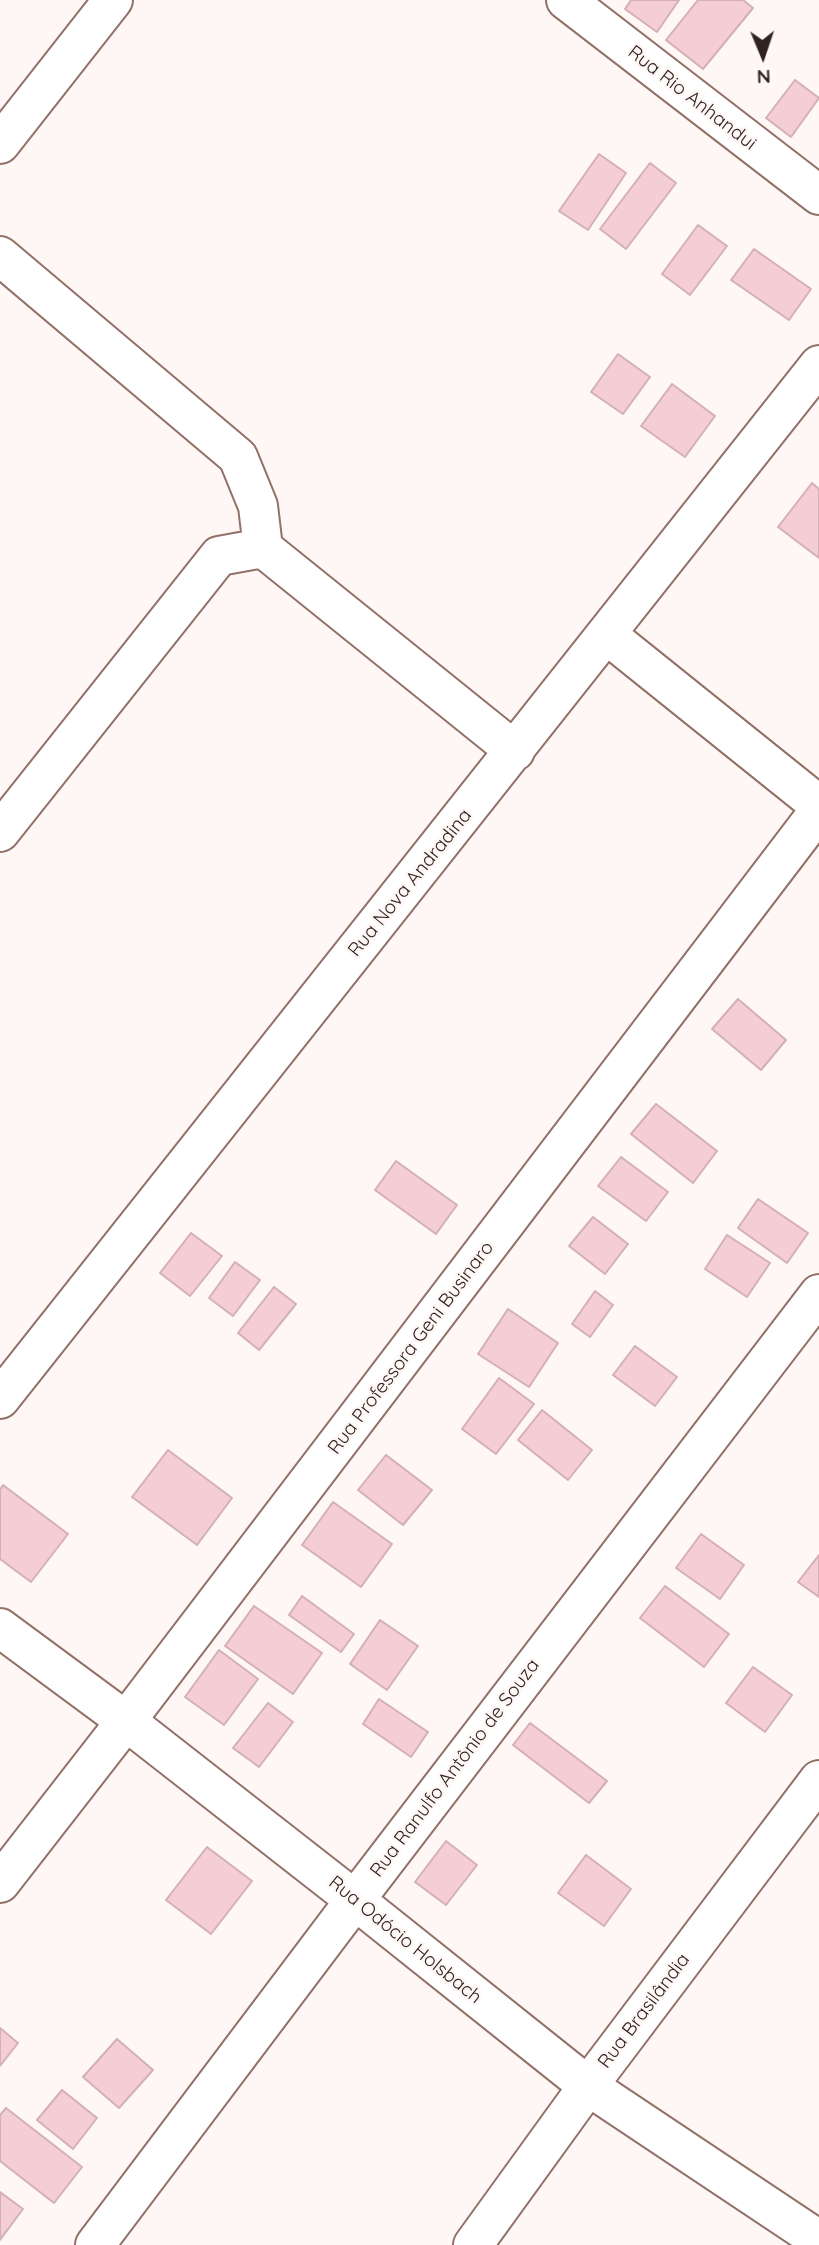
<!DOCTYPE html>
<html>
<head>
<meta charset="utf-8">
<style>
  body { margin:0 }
  #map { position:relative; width:819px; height:2245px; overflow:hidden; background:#fef7f5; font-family:Quicksand,sans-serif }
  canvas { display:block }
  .north { position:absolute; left:728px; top:21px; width:70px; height:70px; -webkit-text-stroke:5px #fef7f5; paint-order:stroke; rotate:178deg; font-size:19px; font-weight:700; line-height:28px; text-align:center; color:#30221f }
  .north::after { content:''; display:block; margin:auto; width:24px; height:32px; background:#30221f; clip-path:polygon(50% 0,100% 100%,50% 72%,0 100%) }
</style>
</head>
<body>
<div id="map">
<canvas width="819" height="2245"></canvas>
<div class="north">N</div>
</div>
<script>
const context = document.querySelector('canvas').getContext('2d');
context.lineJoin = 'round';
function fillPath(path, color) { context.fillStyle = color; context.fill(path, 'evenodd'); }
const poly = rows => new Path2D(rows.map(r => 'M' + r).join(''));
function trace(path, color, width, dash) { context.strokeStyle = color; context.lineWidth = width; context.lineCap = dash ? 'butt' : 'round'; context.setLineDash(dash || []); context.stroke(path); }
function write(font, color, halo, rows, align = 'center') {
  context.font = font + ' Quicksand,sans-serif'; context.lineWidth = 5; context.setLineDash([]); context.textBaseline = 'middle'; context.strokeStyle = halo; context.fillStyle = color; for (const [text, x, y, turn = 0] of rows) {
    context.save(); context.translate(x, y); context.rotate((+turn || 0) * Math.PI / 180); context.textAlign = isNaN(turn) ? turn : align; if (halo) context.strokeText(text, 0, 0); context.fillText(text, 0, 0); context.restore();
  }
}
const building = poly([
  [631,0,679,0,657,32,625,9,631,0],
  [698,0,743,0,753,8,703,69,666,40,698,0],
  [795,80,819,98,791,137,766,118,795,80],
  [599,154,626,173,588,230,559,211,599,154],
  [650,163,676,183,626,249,600,229,650,163],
  [698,225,727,246,690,295,662,274,698,225],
  [754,249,811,289,789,320,731,280,754,249],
  [618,354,650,377,623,414,591,392,618,354],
  [672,384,715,416,685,457,641,426,672,384],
  [812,483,819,489,819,558,778,527,812,483],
  [738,999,786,1040,761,1070,712,1029,738,999],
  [656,1104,717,1151,693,1183,631,1134,656,1104],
  [621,1157,668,1192,646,1221,598,1186,621,1157],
  [396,1161,457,1205,436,1234,375,1190,396,1161],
  [758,1199,808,1233,787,1263,738,1228,758,1199],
  [593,1217,628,1244,605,1274,569,1246,593,1217],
  [191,1233,222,1256,190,1296,160,1273,191,1233],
  [727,1235,770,1263,747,1297,705,1269,727,1235],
  [235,1262,260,1280,233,1316,209,1298,235,1262],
  [274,1287,296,1304,259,1350,238,1333,274,1287],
  [595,1291,613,1305,590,1337,572,1324,595,1291],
  [508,1309,558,1343,529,1387,478,1354,508,1309],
  [635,1346,677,1377,655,1406,613,1375,635,1346],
  [499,1378,534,1404,496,1454,462,1429,499,1378],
  [542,1410,592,1450,568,1480,518,1440,542,1410],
  [168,1450,232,1498,197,1545,132,1497,168,1450],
  [386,1455,432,1490,403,1525,358,1490,386,1455],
  [3,1485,68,1534,31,1582,0,1559,0,1490,3,1485],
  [333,1502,392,1544,361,1587,302,1545,333,1502],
  [701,1534,744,1565,720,1599,676,1568,701,1534],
  [819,1555,819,1597,798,1582,819,1555],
  [665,1586,729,1634,704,1667,640,1618,665,1586],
  [302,1596,354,1634,341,1652,289,1615,302,1596],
  [254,1606,322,1653,293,1694,225,1646,254,1606],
  [380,1620,418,1646,387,1690,350,1664,380,1620],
  [219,1650,258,1679,224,1725,185,1697,219,1650],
  [753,1667,792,1695,765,1732,726,1703,753,1667],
  [379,1699,428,1732,411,1757,363,1724,379,1699],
  [268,1703,293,1722,259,1767,233,1748,268,1703],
  [530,1723,607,1781,589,1803,513,1745,530,1723],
  [446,1841,477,1865,446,1905,415,1882,446,1841],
  [207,1847,252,1881,211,1934,166,1900,207,1847],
  [586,1855,631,1889,604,1926,558,1893,586,1855],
  [0,2028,18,2043,0,2066,0,2028],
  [117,2039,153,2070,119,2108,83,2077,117,2039],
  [62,2090,97,2118,73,2149,37,2120,62,2090],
  [6,2108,82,2167,54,2203,0,2161,0,2115,6,2108],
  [0,2192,23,2209,0,2240,0,2192]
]);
const street = poly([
  [566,0,819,195],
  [0,144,113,0],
  [0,256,238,457,258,506,263,548],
  [606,634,819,805],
  [0,832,219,556,263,548,515,751],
  [0,1399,819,365],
  [0,1628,126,1721,355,1900,588,2086,819,2240],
  [0,1883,126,1721,819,811],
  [95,2245,355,1900,819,1294],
  [473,2245,588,2086,819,1780]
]);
const streetNames = [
  ["Rua Rio Anhandui",692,98,38],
  ["Rua Nova Andradina",410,883,-51],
  ["Rua Professora Geni Businaro",411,1348,-53],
  ["Rua Ranulfo Antônio de Souza",455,1768,-53],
  ["Rua Odócio Holsbach",405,1940,39],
  ["Rua Brasilândia",644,2011,-53]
];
fillPath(building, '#f5ced4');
trace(building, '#d4b0b6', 2);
trace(street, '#917168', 42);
trace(street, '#fff', 38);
write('19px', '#30221f', '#fef7f5', streetNames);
</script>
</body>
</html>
